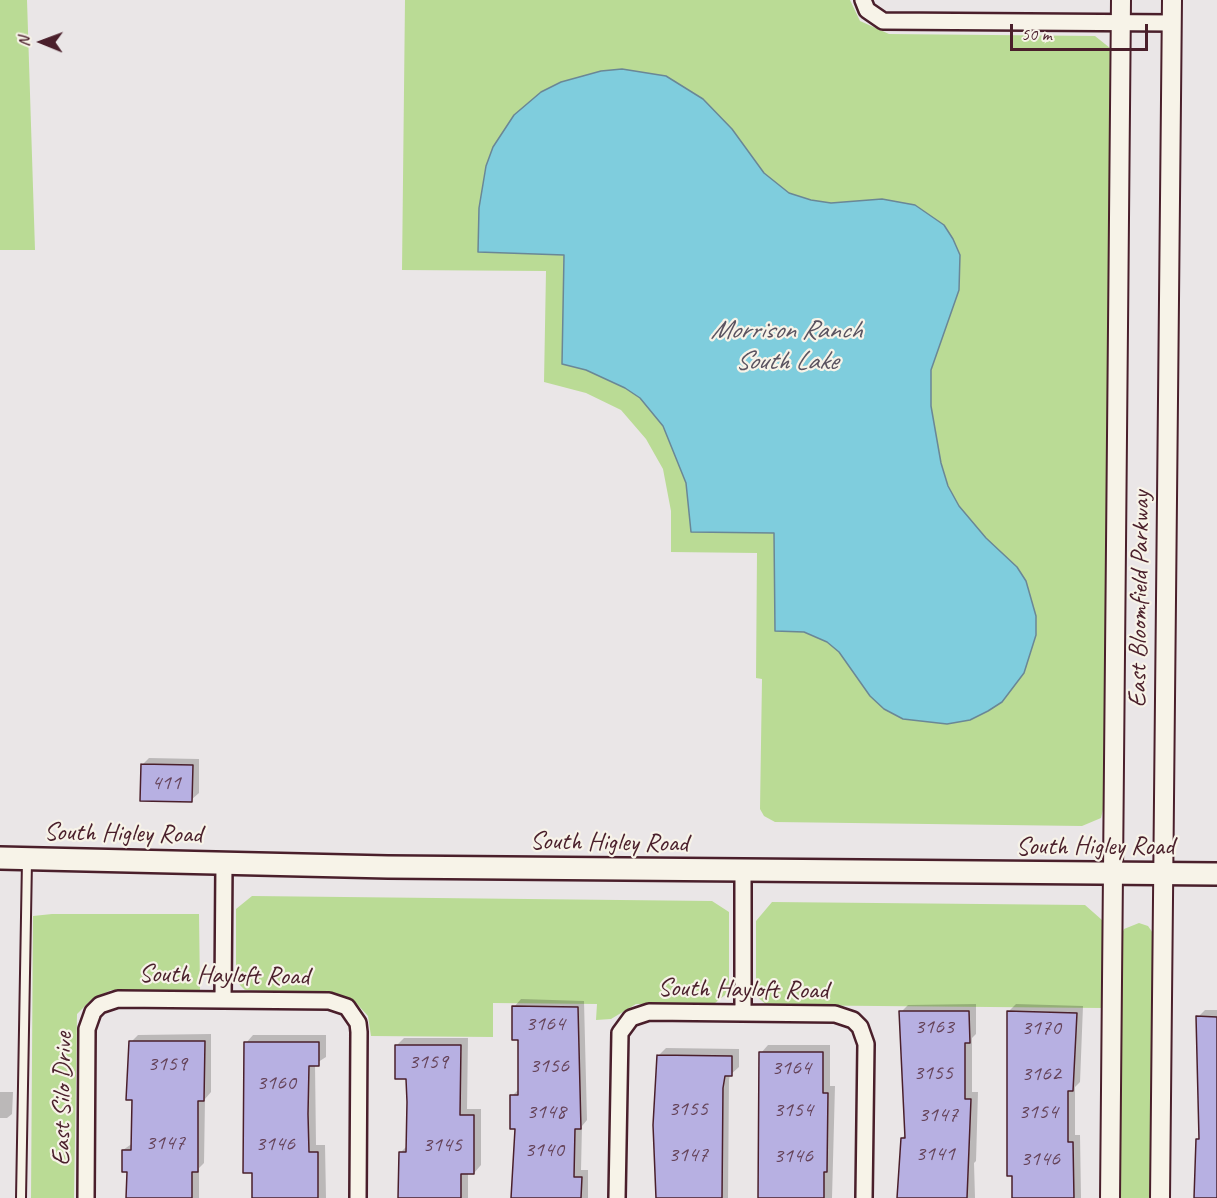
<!DOCTYPE html>
<html>
<head>
<meta charset="utf-8">
<style>
  body { margin:0 }
  #map { position:relative; width:1217px; height:1198px; overflow:hidden; background:#eae6e7; font-family:Caveat,sans-serif }
  canvas { display:block }
  .north { position:absolute; left:12px; top:12px; width:60px; height:60px; -webkit-text-stroke:4px #f7f3e8; paint-order:stroke; rotate:271deg; font-size:16px; font-weight:700; line-height:24px; text-align:center; color:#4a1f2b }
  .north::after { content:''; display:block; margin:auto; width:21px; height:27px; background:#4a1f2b; clip-path:polygon(50% 0,100% 100%,50% 72%,0 100%) }
  .scale { position:absolute; left:1010px; top:24px; width:138px; height:27px; box-sizing:border-box; border:3px solid #4a1f2b; border-top:0; padding-left:8px; font-size:18px; line-height:21px; white-space:nowrap; color:#4a1f2b; -webkit-text-stroke:4px #f7f3e8; paint-order:stroke }
</style>
</head>
<body>
<div id="map">
<canvas width="1217" height="1198"></canvas>
<div class="north">N</div>
<div class="scale">50 m</div>
</div>
<script>
const context = document.querySelector('canvas').getContext('2d');
context.lineJoin = 'round';
function fillPath(path, color) { context.fillStyle = color; context.fill(path, 'evenodd'); }
const poly = rows => new Path2D(rows.map(r => 'M' + r).join(''));
function trace(path, color, width, dash) { context.strokeStyle = color; context.lineWidth = width; context.lineCap = dash ? 'butt' : 'round'; context.setLineDash(dash || []); context.stroke(path); }
function write(font, color, halo, rows, align = 'center') {
  context.font = font + ' Caveat,sans-serif'; context.lineWidth = 4.5; context.setLineDash([]); context.textBaseline = 'middle'; context.strokeStyle = halo; context.fillStyle = color; for (const [text, x, y, turn = 0] of rows) {
    context.save(); context.translate(x, y); context.rotate((+turn || 0) * Math.PI / 180); context.textAlign = isNaN(turn) ? turn : align; if (halo) context.strokeText(text, 0, 0); context.fillText(text, 0, 0); context.restore();
  }
}
const green = poly([
  [0,0,27,0,35,250,0,250],
  [405,0,850,0,860,21,889,34,1095,36,1110,48,1113,59,1104,805,1101,818,1082,826,775,822,764,816,760,809,762,679,756,678,757,553,671,552,671,511,663,469,646,439,621,410,586,393,544,382,546,271,402,270],
  [252,896,712,901,729,912,729,992,715,1003,636,1004,611,1019,596,1020,597,1004,493,1003,493,1037,371,1036,368,1016,357,1004,341,995,245,990,236,981,236,909],
  [772,902,1085,905,1102,920,1102,1008,767,1005,756,996,756,921],
  [52,914,199,914,200,991,111,990,91,1000,77,1014,74,1198,31,1198,33,916],
  [1139,923,1148,926,1155,936,1153,1198,1118,1198,1120,938,1124,929]
]);
const water = poly([
  [622,69,666,76,703,99,732,129,764,173,789,193,811,200,831,203,882,199,915,205,944,225,953,239,960,255,959,290,931,370,931,406,941,463,948,486,959,506,986,538,1017,567,1026,581,1036,616,1036,635,1024,673,1002,702,988,711,970,720,947,724,903,719,884,709,870,696,839,652,827,642,804,632,775,631,774,533,691,532,686,483,663,426,640,398,625,388,586,370,562,364,564,255,478,252,479,208,486,166,493,147,514,115,541,92,561,82,601,71,622,69]
]);
const shadow = poly([
  [149,758,199,759,199,793,191,800,142,765],
  [521,999,584,1001,587,1120,582,1126,581,1170,588,1170,588,1198,514,1198,516,1127,512,1096,520,1088,519,1039,514,1007],
  [976,1004,976,1034,972,1038,972,1092,978,1092,976,1161,974,1163,975,1198,899,1198,902,1138,906,1134,901,1012,908,1005],
  [1016,1004,1083,1006,1080,1082,1075,1087,1075,1135,1080,1135,1081,1198,1013,1198,1008,1012],
  [1205,1010,1217,1010,1217,1198,1196,1198,1198,1140,1201,1137,1198,1017],
  [211,1034,211,1092,205,1099,204,1163,199,1168,199,1198,128,1198,128,1170,123,1150,133,1143,131,1042,138,1035],
  [253,1035,326,1035,326,1057,315,1064,316,1145,325,1145,326,1198,254,1198,246,1043],
  [404,1038,468,1038,467,1109,481,1109,481,1165,474,1173,468,1173,468,1198,398,1198,400,1153,408,1145,407,1077,397,1045],
  [768,1045,830,1045,830,1086,835,1086,832,1198,761,1198,761,1053],
  [666,1048,739,1049,739,1067,730,1075,729,1080,728,1198,657,1198,658,1056],
  [0,1092,13,1092,12,1114,7,1118,0,1118]
]);
const building = poly([
  [141,764,193,765,192,802,140,801,141,764],
  [512,1006,578,1007,581,1129,575,1129,574,1177,582,1177,581,1198,511,1198,515,1129,510,1129,510,1095,518,1095,518,1040,512,1040,512,1006],
  [899,1011,969,1011,970,1043,965,1043,965,1099,971,1099,967,1198,897,1198,901,1138,905,1138,899,1011],
  [1007,1011,1077,1013,1073,1091,1068,1091,1068,1142,1073,1142,1074,1198,1012,1198,1012,1176,1007,1176,1007,1011],
  [1196,1016,1217,1017,1217,1198,1194,1198,1196,1139,1199,1139,1196,1016],
  [129,1041,205,1041,204,1101,198,1101,198,1172,192,1172,192,1198,126,1198,127,1172,122,1172,122,1150,131,1150,132,1100,126,1100,129,1041],
  [244,1042,319,1042,319,1066,309,1066,308,1114,309,1152,318,1152,318,1198,252,1198,252,1173,243,1173,244,1042],
  [395,1045,461,1045,460,1115,474,1115,474,1174,461,1174,461,1198,398,1198,399,1152,406,1152,407,1102,406,1079,395,1079,395,1045],
  [759,1052,823,1052,823,1093,828,1093,827,1172,824,1172,824,1198,758,1198,759,1052],
  [657,1055,732,1056,732,1076,725,1076,723,1088,722,1198,656,1198,653,1125,657,1055]
]);
const service = poly([
  [21,1198,27,861]
]);
const minor = poly([
  [863,0,867,10,883,21,1172,23],
  [223,1000,224,863],
  [743,1013,743,872],
  [86,1198,87,1029,93,1012,100,1005,118,999,329,1001,347,1007,358,1023,359,1032,358,1198],
  [617,1198,620,1033,631,1018,649,1012,835,1014,853,1020,860,1027,866,1044,864,1198]
]);
const tertiary = poly([
  [1110,1198,1121,0],
  [1160,1198,1172,0]
]);
const secondary = poly([
  [0,858,388,867,1217,874]
]);
const numberNames = [
  ["411",166,783],
  ["3164",545,1024],
  ["3163",934,1027],
  ["3170",1041,1028],
  ["3159",428,1062],
  ["3159",167,1064],
  ["3156",549,1066],
  ["3164",791,1068],
  ["3155",933,1073],
  ["3162",1041,1074],
  ["3160",276,1083],
  ["3155",688,1109],
  ["3154",793,1110],
  ["3148",546,1112],
  ["3154",1038,1112],
  ["3147",938,1115],
  ["3147",165,1143],
  ["3146",275,1144],
  ["3145",442,1145],
  ["3140",544,1150],
  ["3141",935,1154],
  ["3147",688,1155],
  ["3146",793,1156],
  ["3146",1040,1159]
];
const streetNames = [
  ["East Bloomfield Parkway",1140,599,-89],
  ["South Higley Road",123,834,1],
  ["South Higley Road",609,843,1],
  ["South Higley Road",1095,847],
  ["South Hayloft Road",224,976,1],
  ["South Hayloft Road",743,990,1],
  ["East Silo Drive",63,1099,-89]
];
const waterNames = [
  ["Morrison Ranch",786,331],
  ["South Lake",786,362]
];
fillPath(green, '#badb95');
fillPath(water, '#7fcddd');
trace(water, '#6a8796', 1.5);
fillPath(shadow, '#0003');
fillPath(building, '#b7b0e2');
trace(building, '#4a1f2b', 1.5);
trace(service, '#4a1f2b', 12);
trace(minor, '#4a1f2b', 20);
trace(tertiary, '#4a1f2b', 22);
trace(secondary, '#4a1f2b', 26);
trace(service, '#f7f3e8', 8);
trace(minor, '#f7f3e8', 15);
trace(tertiary, '#f7f3e8', 18);
trace(secondary, '#f7f3e8', 21);
write('22px', '#654359', null, numberNames);
write('26px', '#4a1f2b', '#f7f3e8', streetNames);
write('italic 27px', '#5a5360', '#f7f3e8', waterNames);
</script>
</body>
</html>
